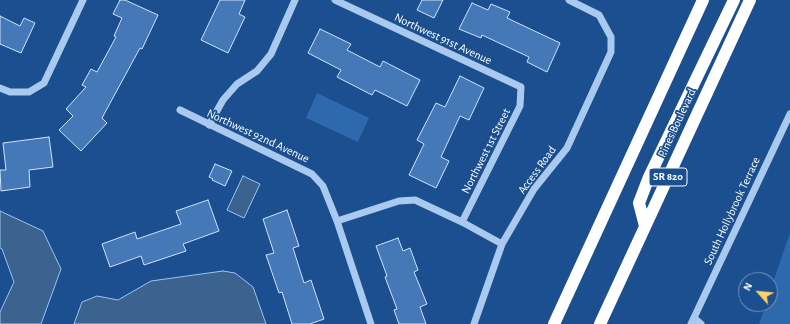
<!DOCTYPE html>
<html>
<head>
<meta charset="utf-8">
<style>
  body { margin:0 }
  #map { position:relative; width:790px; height:324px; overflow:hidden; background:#1b4f8f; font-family:"Alegreya Sans",sans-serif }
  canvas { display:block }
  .north { position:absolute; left:738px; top:272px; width:40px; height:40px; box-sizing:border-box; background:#1b4f8f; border:1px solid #7695bc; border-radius:50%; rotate:297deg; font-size:11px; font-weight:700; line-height:16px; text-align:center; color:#fff }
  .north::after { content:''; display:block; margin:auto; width:14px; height:18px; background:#ffd166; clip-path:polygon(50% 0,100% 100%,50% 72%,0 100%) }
</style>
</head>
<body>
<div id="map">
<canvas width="790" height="324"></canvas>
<div class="north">N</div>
</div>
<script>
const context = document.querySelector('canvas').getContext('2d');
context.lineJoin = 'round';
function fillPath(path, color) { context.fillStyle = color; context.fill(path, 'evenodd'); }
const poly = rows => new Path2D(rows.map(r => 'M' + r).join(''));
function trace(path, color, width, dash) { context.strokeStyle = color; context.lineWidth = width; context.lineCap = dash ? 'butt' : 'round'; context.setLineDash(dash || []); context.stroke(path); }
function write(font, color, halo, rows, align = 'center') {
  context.font = font + ' "Alegreya Sans",sans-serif'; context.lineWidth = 3.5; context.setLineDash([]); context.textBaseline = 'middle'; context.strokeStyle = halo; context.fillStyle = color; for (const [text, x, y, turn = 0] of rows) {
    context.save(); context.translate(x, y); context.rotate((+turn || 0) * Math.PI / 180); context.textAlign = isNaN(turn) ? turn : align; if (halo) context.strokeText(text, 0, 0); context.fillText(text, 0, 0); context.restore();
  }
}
const green = poly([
  [317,93,369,118,358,142,306,118],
  [790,233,790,324,759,324,766,304,770,304,770,291]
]);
const water = poly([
  [243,176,260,184,244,218,227,210,243,176],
  [0,211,43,231,61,269,41,324,0,324,0,312,14,282,2,249,0,248,0,211],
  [223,271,235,273,253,287,266,324,74,324,82,302,97,296,118,300,151,281,223,271]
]);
const building = poly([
  [120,0,125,0,158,15,142,49,140,48,102,118,107,123,81,151,59,130,73,116,66,109,86,87,82,85,91,69,97,72,116,37,114,36,122,18,113,14,120,0],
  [220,0,245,0,239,14,245,17,228,53,201,40,220,0],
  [422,0,443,0,434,18,417,10,422,0],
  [472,3,488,10,491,4,510,12,507,18,560,43,547,72,527,62,529,57,482,35,481,38,459,29,472,3],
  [0,16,20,26,24,18,35,23,21,53,0,44,0,16],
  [320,29,351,44,347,50,380,67,383,61,420,80,407,106,375,90,372,95,337,77,341,70,308,53,320,29],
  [460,76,484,88,469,120,460,116,441,157,449,161,436,188,409,175,424,144,417,140,436,103,445,107,460,76],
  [49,137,53,167,29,170,30,187,1,191,0,170,6,170,3,143,49,137],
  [215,164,232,171,225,186,212,180,213,179,209,177,215,164],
  [208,200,219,231,183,244,186,251,144,265,141,256,110,267,102,244,135,232,137,239,181,224,176,211,208,200],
  [287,210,299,246,293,248,304,283,311,280,324,319,310,324,292,324,282,292,279,293,266,255,274,253,263,219,287,210],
  [398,238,403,251,410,248,418,270,414,272,427,304,420,307,426,324,399,324,394,310,397,309,385,277,387,276,376,246,398,238]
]);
const minor = poly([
  [335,0,521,87,520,106,462,222],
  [0,88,10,92,29,92,44,83,83,0],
  [180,110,312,174,323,186,337,221,399,201,415,200,462,222,502,244],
  [209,125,223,100,237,84,257,71,271,54,295,0],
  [337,221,371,324],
  [694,318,701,324],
  [474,324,502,244,534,189,567,148,611,52,611,37,599,15,569,0],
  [691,324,790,114]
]);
const highway = poly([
  [645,226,639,203,649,177,734,0],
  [554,324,703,0],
  [600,324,750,0]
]);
const shields = [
  [668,177,38]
];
const shieldNames = [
  ["SR 820",668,177]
];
const streetNames = [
  ["Northwest 91st Avenue",443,39,25],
  ["Pines Boulevard",677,123,-65],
  ["Northwest 92nd Avenue",258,136,25],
  ["Northwest 1st Street",486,151,-63],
  ["Access Road",537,170,-54],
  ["South Hollybrook Terrace",732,211,-65]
];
fillPath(green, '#2e69ad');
fillPath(water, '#3c6290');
trace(water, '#9cc4f0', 1);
fillPath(building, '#4478b7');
trace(building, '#cfe3fa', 1);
trace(minor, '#a9c9ee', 7);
trace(highway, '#fff', 12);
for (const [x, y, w] of shields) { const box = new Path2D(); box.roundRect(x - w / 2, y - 9, w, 18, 3); context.fillStyle = '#1b4f8f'; context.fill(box); trace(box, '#fff', 1); }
write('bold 11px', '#fff', null, shieldNames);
write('12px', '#fff', '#1b4f8f', streetNames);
</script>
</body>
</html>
